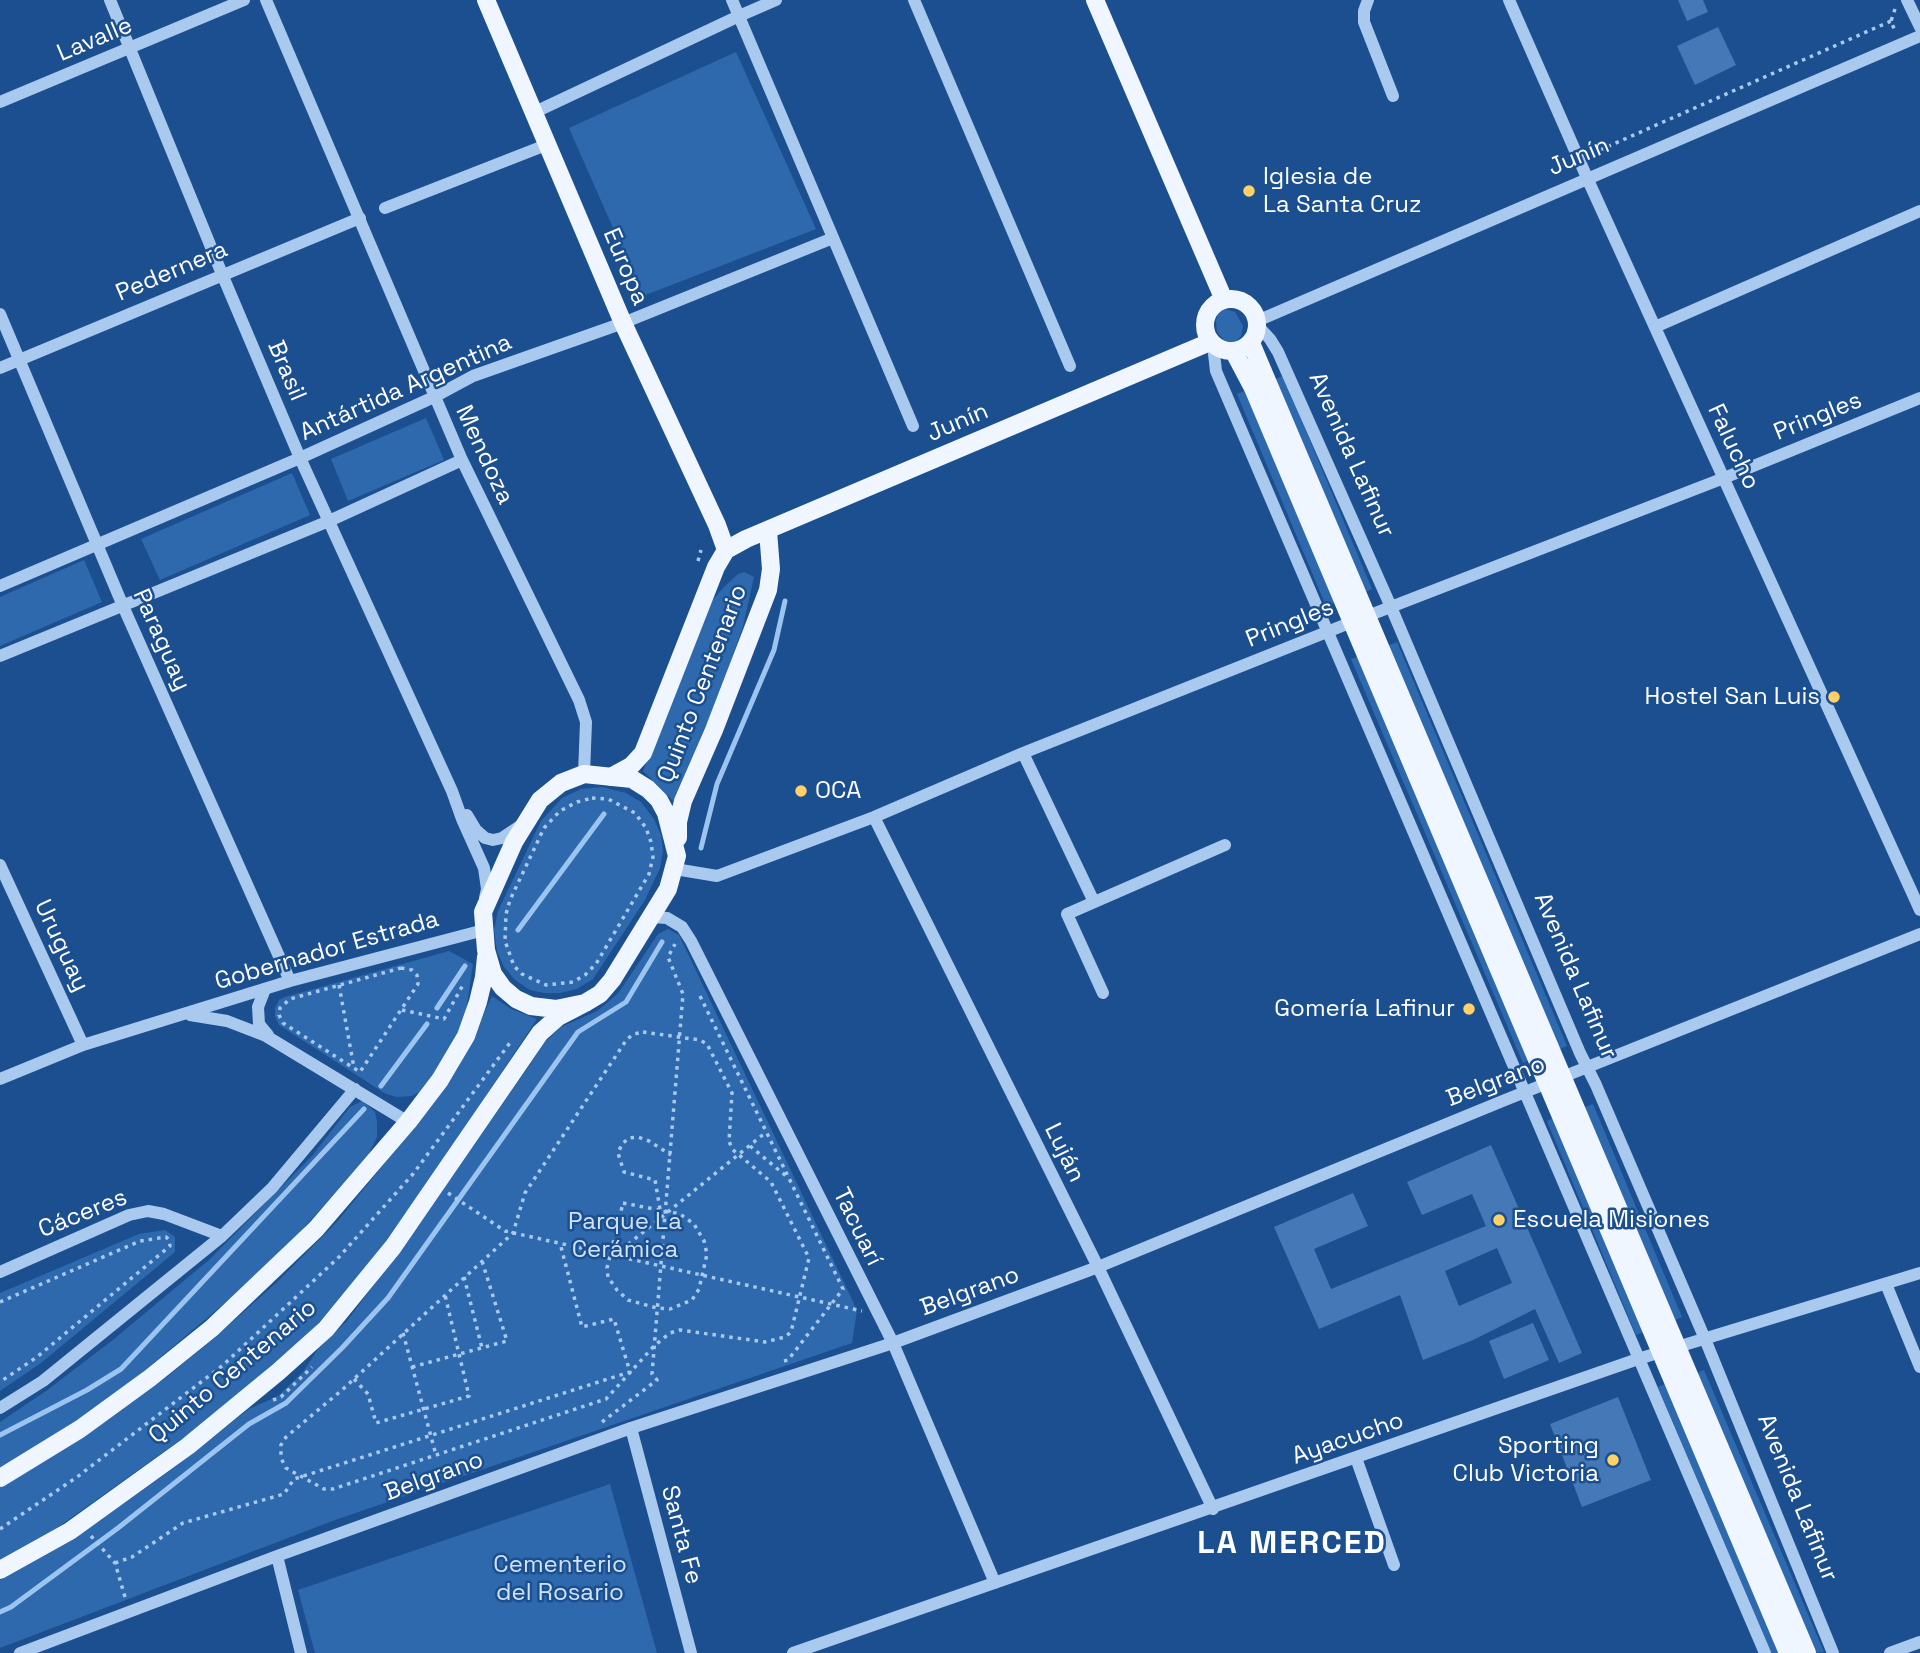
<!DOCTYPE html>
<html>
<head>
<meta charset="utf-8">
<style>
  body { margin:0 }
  canvas { display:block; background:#1b4f8f }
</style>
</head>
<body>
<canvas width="1920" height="1653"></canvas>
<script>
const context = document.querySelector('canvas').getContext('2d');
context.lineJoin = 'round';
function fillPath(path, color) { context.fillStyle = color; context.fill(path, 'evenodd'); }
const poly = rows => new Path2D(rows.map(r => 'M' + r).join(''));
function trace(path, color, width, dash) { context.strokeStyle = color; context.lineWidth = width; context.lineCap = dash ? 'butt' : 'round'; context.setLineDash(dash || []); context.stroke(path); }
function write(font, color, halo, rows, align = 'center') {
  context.font = font + ' "Space Grotesk",sans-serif'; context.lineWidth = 5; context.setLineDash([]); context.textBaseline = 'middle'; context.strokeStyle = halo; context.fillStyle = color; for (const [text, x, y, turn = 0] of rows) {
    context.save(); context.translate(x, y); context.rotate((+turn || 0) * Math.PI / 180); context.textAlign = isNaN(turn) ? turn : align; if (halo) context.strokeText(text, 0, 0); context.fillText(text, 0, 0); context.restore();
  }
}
const green = poly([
  [736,52,816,229,643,296,569,128],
  [1225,309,1235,312,1243,326,1241,336,1235,342,1225,341,1217,332,1216,320,1218,314],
  [1283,376,1372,589,1363,593,1273,380],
  [1246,390,1335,603,1326,606,1237,394],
  [426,418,444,460,348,501,331,459],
  [292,473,310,515,160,580,141,539],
  [84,560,102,602,0,646,0,597],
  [744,572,754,577,743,626,720,693,673,801,643,771,709,604,725,586,738,574],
  [1397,642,1567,1046,1558,1050,1387,646],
  [1360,656,1532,1059,1523,1063,1351,659],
  [602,787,626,793,641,802,654,819,661,835,663,851,660,868,645,900,593,979,577,989,560,993,544,993,530,990,515,980,504,967,497,951,494,930,498,911,541,821,562,798,581,789],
  [668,929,679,935,857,1310,852,1343,335,1520,0,1648,0,1580,81,1534,171,1470,249,1409,278,1396,303,1372,318,1349,347,1321,421,1222,546,1041,561,1027,597,1011,607,1003,619,992,658,934],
  [449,951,473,964,465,1017,454,1043,423,1090,412,1096,397,1097,386,1094,279,1025,275,1016,275,1008,279,1000,285,997],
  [492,996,511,1009,537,1019,427,1184,370,1263,333,1308,308,1334,207,1421,54,1530,0,1560,0,1487,103,1422,163,1380,212,1340,276,1283,337,1222,436,1100,458,1068],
  [362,1101,375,1112,377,1121,377,1137,367,1158,298,1234,238,1292,119,1392,67,1428,0,1468,0,1422,46,1391,114,1339,210,1259,312,1156,350,1107],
  [1593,1104,1682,1317,1673,1321,1583,1108],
  [1556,1117,1646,1331,1636,1335,1547,1121],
  [165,1230,175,1237,175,1252,41,1363,0,1391,0,1293,139,1234],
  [1704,1370,1824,1652,1814,1653,1695,1374],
  [1668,1383,1783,1653,1771,1653,1658,1387],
  [610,1484,657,1653,315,1653,298,1590]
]);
const stream = poly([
  [701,848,717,784,774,650,785,601],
  [518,930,604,814],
  [437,1008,465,966],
  [381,1086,427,1024],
  [0,1435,87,1390,121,1369,364,1109],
  [0,1612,11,1607,118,1528,249,1424,286,1403,342,1348,388,1298,578,1032,626,1002,662,942]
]);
const building = poly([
  [1678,0,1703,0,1708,12,1687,21],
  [1718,27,1736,65,1695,85,1677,46],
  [1491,1145,1582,1353,1559,1363,1535,1309,1473,1340,1423,1360,1400,1295,1319,1329,1274,1227,1353,1193,1368,1226,1314,1249,1331,1289,1486,1226,1472,1194,1422,1215,1407,1182],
  [1497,1248,1512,1283,1459,1306,1445,1271],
  [1533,1323,1549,1360,1504,1379,1489,1341],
  [1618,1397,1651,1480,1582,1507,1550,1424]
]);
const path = poly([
  [1895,9,1891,21,1895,31],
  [1600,150,1891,21],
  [698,561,701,550],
  [592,798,608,799,635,813,646,828,651,842,653,857,649,874,596,964,585,975,573,982,546,985,522,974,514,966,505,941,506,914,510,900,544,828,560,811,577,802,592,798],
  [401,968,412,970,417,975,418,984,360,1072,283,1023,279,1015,280,1008,290,999,401,968],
  [339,985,354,1068],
  [700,996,843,1289,788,1360,784,1361],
  [402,1010,444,1019,463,985],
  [643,1032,700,1040,707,1044,732,1093,729,1141,732,1149,771,1182,809,1258,791,1332,785,1337,765,1342,680,1330,670,1333,654,1346,606,1399,333,1489,324,1489,286,1468,281,1458,281,1445,286,1437,342,1390,513,1233,525,1193,627,1039,634,1034,643,1032],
  [750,1146,786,1176],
  [448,1193,505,1231,862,1311],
  [623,1203,680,1214,694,1224,704,1241,707,1254,699,1289,692,1300,670,1309,657,1308,628,1300,617,1290,608,1277,607,1268,623,1203],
  [660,1209,655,1180,624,1172,618,1153,622,1144,629,1138,638,1137,649,1141,671,1155],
  [615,1255,765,1133],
  [464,1277,482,1348],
  [0,1302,140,1241,166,1237,169,1240,170,1246,37,1357,0,1382],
  [403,1333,436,1455],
  [412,1367,507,1341,482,1261],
  [354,1379,368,1394,376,1423,469,1396,445,1295],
  [273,1400,281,1397,312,1367],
  [602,1422,657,1380,652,1374,683,994,668,957,675,944],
  [0,1529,77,1477,222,1366,339,1257,413,1174,512,1040],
  [91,1536,115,1563,125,1597],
  [115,1563,132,1557,183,1523,284,1494,294,1479,630,1372,614,1319,582,1327,560,1243]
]);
const minor = poly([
  [110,0,222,274,300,458,452,791,462,819,484,868,487,889,485,898],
  [266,0,462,460,579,700,586,722,584,774],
  [732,0,913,426],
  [914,0,1070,366],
  [1368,0,1364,11,1364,22,1393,96],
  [1509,0,1588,180,1920,910],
  [1907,0,1920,27],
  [0,102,244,0],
  [533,113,739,16,776,0],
  [385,208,546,145],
  [0,314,123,606,290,981],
  [1257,321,1920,36],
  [1258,326,1270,339,1278,352,1391,607,1580,1053,1596,1085,1705,1339,1833,1653],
  [1655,327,1920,211],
  [1213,345,1216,371,1765,1653],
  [0,368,360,218],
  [0,586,300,458,434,397,473,376,623,323,833,238],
  [0,656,329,521,462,460],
  [1023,753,1094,902],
  [467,815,476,830,485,838,493,840,502,838,520,826],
  [874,817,1098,1267,1213,1509],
  [0,865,83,1045],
  [675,869,717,876,874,817,1023,753,1352,622,1724,478,1920,398],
  [651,917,667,918,682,927,691,941,893,1343,995,1583],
  [265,989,258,1007,259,1024,268,1035],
  [1103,993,1067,914,1225,845],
  [190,1015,227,1021,266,1036,408,1122],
  [0,1079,83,1045,290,981,484,930],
  [0,1272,129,1215,148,1211,164,1214,222,1236],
  [1886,1284,1920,1367],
  [0,1408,43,1381,222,1236,272,1188,355,1089],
  [631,1428,691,1653],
  [1356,1458,1394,1565],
  [277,1556,301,1653],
  [20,1653,277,1556,631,1428,893,1343,1098,1267,1505,1100,1920,934],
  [793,1653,1638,1359,1920,1273],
  [1890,1653,1920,1642]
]);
const major = poly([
  [486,0,623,323,717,525,726,550],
  [1095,0,1224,300],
  '1205 325a26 26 0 1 1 52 0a26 26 0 1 1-52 0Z',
  [1251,343,1807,1653],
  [1234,352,1253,388,1788,1653],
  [611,777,631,766,643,753,716,567,726,550,746,539,1210,342],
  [678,838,678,822,683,801,714,730,768,590,771,569,768,531],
  [0,1478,80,1429,150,1378,212,1328,316,1229,408,1122,440,1080,466,1036,478,1002,484,977,486,957],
  [0,1570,70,1531,188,1446,278,1372,326,1329,393,1247,540,1033,558,1017,585,1003,600,994,612,980,668,889,677,856,666,813,659,800,648,789,632,779,584,774,561,783,540,800,514,842,483,912,486,950,493,974,503,988,516,999,531,1006,556,1009,585,1003]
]);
const markers = [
  [1249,191,7,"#ffd166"],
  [1834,697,7,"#ffd166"],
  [801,791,7,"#ffd166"],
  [1469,1009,7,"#ffd166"],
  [1499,1220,7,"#ffd166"],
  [1613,1460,7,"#ffd166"]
];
const streetNames = [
  ["Lavalle",95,40,-23],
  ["Junín",1579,157,-23],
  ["Europa",625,267,67],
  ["Pedernera",172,272,-23],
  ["Brasil",286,371,67],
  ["Antártida Argentina",406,388,-24],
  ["Pringles",1818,417,-22],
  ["Junín",958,423,-23],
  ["Falucho",1733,447,65],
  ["Mendoza",484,455,65],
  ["Avenida Lafinur",1351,455,66],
  ["Pringles",1290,624,-22],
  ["Paraguay",161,640,66],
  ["Quinto Centenario",703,684,-69],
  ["Uruguay",61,946,65],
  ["Gobernador Estrada",327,951,-16],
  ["Avenida Lafinur",1575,976,67],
  ["Belgrano",1496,1082,-21],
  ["Luján",1064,1153,64],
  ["Cáceres",83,1214,-22],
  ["Tacuarí",857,1227,64],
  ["Belgrano",970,1292,-20],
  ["Quinto Centenario",233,1372,-40],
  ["Ayacucho",1348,1439,-19],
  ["Belgrano",434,1477,-20],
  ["Avenida Lafinur",1797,1498,68],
  ["Santa Fe",681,1535,75]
];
const poiNames = [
  ["Iglesia de",1263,177],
  ["La Santa Cruz",1263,205],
  ["Hostel San Luis",1820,697,"right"],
  ["OCA",815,791],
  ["Gomería Lafinur",1455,1009,"right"],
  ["Escuela Misiones",1513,1220],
  ["Sporting",1599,1446,"right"],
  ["Club Victoria",1599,1474,"right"]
];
const parkNames = [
  ["Parque La",625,1222],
  ["Cerámica",625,1250],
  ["Cementerio",560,1565],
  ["del Rosario",560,1593]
];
const districtNames = [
  ["LA MERCED",1292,1544]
];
fillPath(green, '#2e69ad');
trace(stream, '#9cc4f0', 5);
fillPath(building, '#4478b7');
trace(path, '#a9c9ee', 3.5, [3.5, 5]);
trace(minor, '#a9c9ee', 12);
trace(major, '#f0f6ff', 18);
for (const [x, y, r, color] of markers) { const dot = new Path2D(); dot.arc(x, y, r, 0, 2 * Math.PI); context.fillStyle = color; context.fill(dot); trace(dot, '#1b4f8f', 2.5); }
write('24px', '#fff', '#1b4f8f', streetNames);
write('24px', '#fff', '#1b4f8f', poiNames, 'left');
write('24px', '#cfe3fa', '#1b4f8f', parkNames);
context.letterSpacing = '2px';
write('bold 32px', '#fff', '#1b4f8f', districtNames);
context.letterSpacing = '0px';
</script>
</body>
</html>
